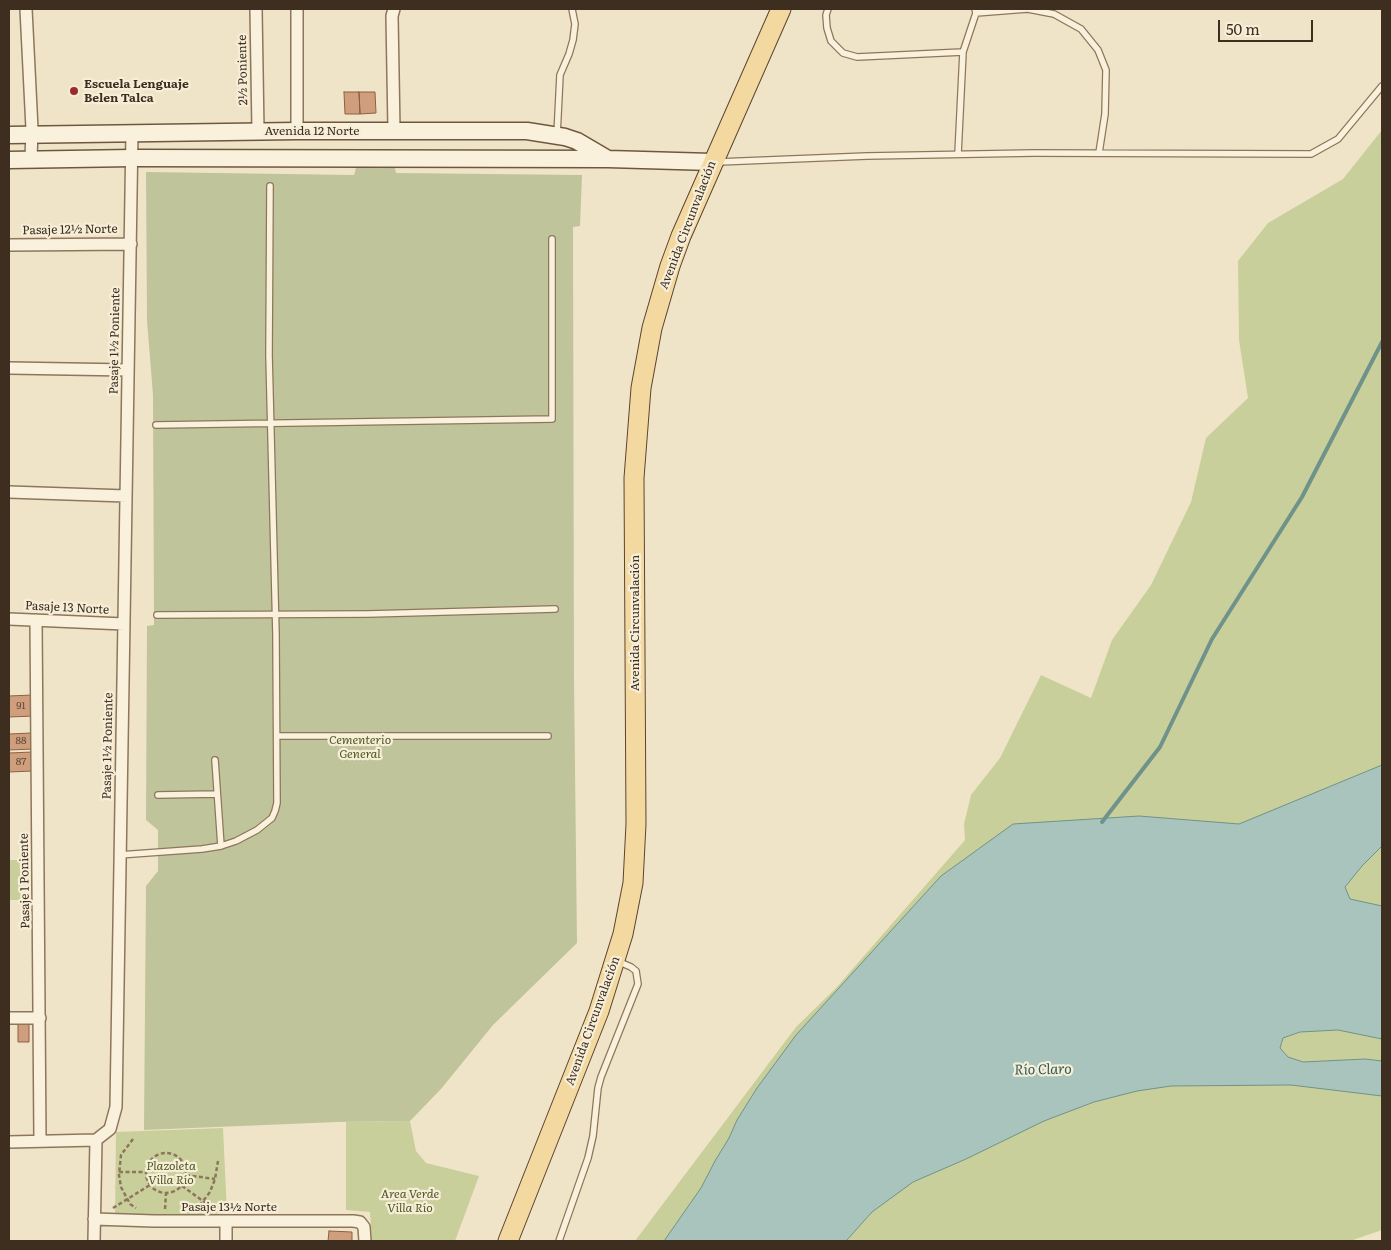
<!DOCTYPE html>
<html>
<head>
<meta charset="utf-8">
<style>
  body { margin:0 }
  #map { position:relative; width:1391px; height:1250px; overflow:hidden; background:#f0e4c8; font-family:Literata,serif }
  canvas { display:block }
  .frame { position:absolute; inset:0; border:10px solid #3d2e20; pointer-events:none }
  .scale { position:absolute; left:1218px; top:20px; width:95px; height:22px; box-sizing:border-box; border:2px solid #3d2e20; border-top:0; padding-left:6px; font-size:15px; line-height:18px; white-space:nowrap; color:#3d2e20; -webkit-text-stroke:4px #f7eed8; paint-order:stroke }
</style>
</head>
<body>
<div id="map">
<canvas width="1391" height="1250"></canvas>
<div class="frame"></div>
<div class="scale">50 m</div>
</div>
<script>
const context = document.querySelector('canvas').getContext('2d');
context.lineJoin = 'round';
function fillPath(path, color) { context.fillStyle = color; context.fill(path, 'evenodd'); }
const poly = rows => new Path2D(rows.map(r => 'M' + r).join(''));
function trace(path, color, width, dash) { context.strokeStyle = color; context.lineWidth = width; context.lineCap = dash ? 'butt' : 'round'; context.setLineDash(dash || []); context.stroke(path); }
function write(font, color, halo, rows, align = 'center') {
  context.font = font + ' Literata,serif'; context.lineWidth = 4.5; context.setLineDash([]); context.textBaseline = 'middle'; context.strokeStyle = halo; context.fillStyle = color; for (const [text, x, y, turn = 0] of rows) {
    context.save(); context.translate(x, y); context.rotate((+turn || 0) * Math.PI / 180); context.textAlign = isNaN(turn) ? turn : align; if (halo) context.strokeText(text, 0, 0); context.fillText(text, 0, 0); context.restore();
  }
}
const green = poly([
  [1382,130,1382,1230,1350,1241,635,1241,796,1027,836,988,965,840,964,824,971,795,1000,758,1041,675,1091,698,1112,640,1151,585,1191,502,1206,438,1248,398,1239,340,1238,261,1268,223,1343,179],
  [9,860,21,860,21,900,9,900],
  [410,1121,416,1151,426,1163,479,1176,455,1241,372,1241,370,1212,346,1210,346,1122],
  [223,1128,227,1213,115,1218,116,1132]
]);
const cemetery = poly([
  [356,168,395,168,396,173,582,175,580,226,573,227,574,680,577,943,493,1025,441,1089,410,1121,337,1122,144,1130,146,886,158,871,158,830,146,820,147,626,154,625,153,395,147,321,146,172,354,175]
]);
const water = poly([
  [1382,765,1382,846,1362,866,1345,887,1350,899,1382,906,1382,1039,1338,1030,1300,1032,1283,1038,1280,1048,1288,1057,1303,1062,1365,1059,1382,1061,1382,1096,1291,1085,1171,1086,1137,1091,1094,1102,1044,1121,966,1159,913,1182,872,1212,846,1241,664,1241,701,1188,715,1161,729,1138,737,1120,757,1088,796,1035,941,876,1013,824,1139,816,1239,824,1382,765]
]);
const stream = poly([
  [1102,822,1160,747,1212,639,1302,497,1382,342]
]);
const building = poly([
  [344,92,359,92,360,114,345,114,344,92],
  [359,92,375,92,376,113,360,114,359,92],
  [33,695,34,716,9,717,9,696,33,695],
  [32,733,33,749,9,750,9,734,32,733],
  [33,752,33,771,9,772,9,753,33,752],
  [18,1022,29,1022,29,1042,18,1042,18,1022],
  [329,1231,352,1232,352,1241,328,1241,329,1231]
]);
const path = poly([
  [133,1139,121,1155,119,1175,121,1187,130,1204,136,1208],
  '146 1173a20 20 0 1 1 40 0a20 20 0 1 1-40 0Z',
  [119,1172,145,1172],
  [186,1175,215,1179],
  [182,1186,203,1201,213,1210],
  [113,1208,150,1185],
  [165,1209,166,1193],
  [194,1209,200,1205,210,1192,215,1179,218,1161]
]);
const lane = poly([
  [828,9,826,15,827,28,831,41,843,53,857,57,963,52],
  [1028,9,1054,14,1081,29,1098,50,1106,70,1105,114,1099,153],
  [976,13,1027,9],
  [557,135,560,75,569,54,573,40,575,24,572,9],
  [958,154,963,52,976,13,975,9],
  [718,162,867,156,1034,153,1311,154,1338,139,1382,86],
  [156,425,552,419,552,239],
  [157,615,368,614,555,609],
  [277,736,548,736],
  [215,760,221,846],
  [158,795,217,794],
  [119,855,202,849,221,846,236,841,257,830,272,818,275,811,277,803,276,635,269,355,270,186],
  [559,1241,588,1158,593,1136,598,1088,601,1077,638,984,636,971,631,967,617,961]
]);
const street = poly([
  [26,9,32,129,31,159],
  [256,9,258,131],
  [297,9,297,131],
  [394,130,392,16,394,9],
  [9,245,131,244],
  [9,368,128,370],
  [9,492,126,496],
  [9,619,124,624],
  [36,620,40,1141],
  [9,1018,40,1018],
  [9,1142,96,1140],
  [94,1219,154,1221,353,1221,360,1222,364,1227,365,1241],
  [226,1221,226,1241],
  [94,1241,96,1140,110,1129,116,1107,132,133]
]);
const secondary = poly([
  [9,135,297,131,527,131,565,137,577,141,606,158],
  [9,160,132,158,608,159,712,162]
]);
const primary = poly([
  [508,1241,599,1011,623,934,633,883,636,824,634,478,641,388,652,328,670,266,681,236,781,9]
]);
const markers = [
  [74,91,5,"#9e2a2b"]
];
const numberNames = [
  ["91",21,706],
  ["88",21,741],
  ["87",21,762]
];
const streetNames = [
  ["2½ Poniente",243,70,-91],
  ["Avenida 12 Norte",312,131],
  ["Avenida Circunvalación",688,225,-69],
  ["Pasaje 12½ Norte",70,230,-1],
  ["Pasaje 1½ Poniente",115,341,-89],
  ["Pasaje 13 Norte",67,608,3],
  ["Avenida Circunvalación",635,623,-90],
  ["Pasaje 1½ Poniente",108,746,-89],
  ["Pasaje 1 Poniente",25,881,-91],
  ["Avenida Circunvalación",593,1021,-70],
  ["Pasaje 13½ Norte",229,1207]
];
const poiNames = [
  ["Escuela Lenguaje",84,84],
  ["Belen Talca",84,98]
];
const parkNames = [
  ["Cementerio",360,740],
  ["General",360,754],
  ["Plazoleta",171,1166],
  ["Villa Río",171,1180],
  ["Area Verde",410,1194],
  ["Villa Río",410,1208]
];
const waterNames = [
  ["Río Claro",1043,1070,-1]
];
fillPath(green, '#c9cf9b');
fillPath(cemetery, '#bfc49a');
fillPath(water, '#a9c4bc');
trace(water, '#6f938a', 1);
trace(stream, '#6f938a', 4);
fillPath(building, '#cf9f7d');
trace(building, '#8d5f41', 1);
trace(lane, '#8d765c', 8);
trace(street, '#8d765c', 14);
trace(secondary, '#6f573f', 19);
trace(primary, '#5b4430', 21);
trace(path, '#8d765c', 2.5, [4, 2.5]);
trace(lane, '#faf1dc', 5.5);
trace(street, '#faf1dc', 11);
trace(secondary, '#faf1dc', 16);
trace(primary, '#f3d9a0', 19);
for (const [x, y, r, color] of markers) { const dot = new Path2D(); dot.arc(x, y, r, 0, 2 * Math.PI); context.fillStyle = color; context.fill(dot); trace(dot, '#f7eed8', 2); }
write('10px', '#624a37', null, numberNames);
write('12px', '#3d2e20', '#f7eed8', streetNames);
write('bold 12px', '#3d2e20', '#f7eed8', poiNames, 'left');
write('italic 12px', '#4d5a26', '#f7eed8', parkNames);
write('italic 14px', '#2f5d5a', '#f7eed8', waterNames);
</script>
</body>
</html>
